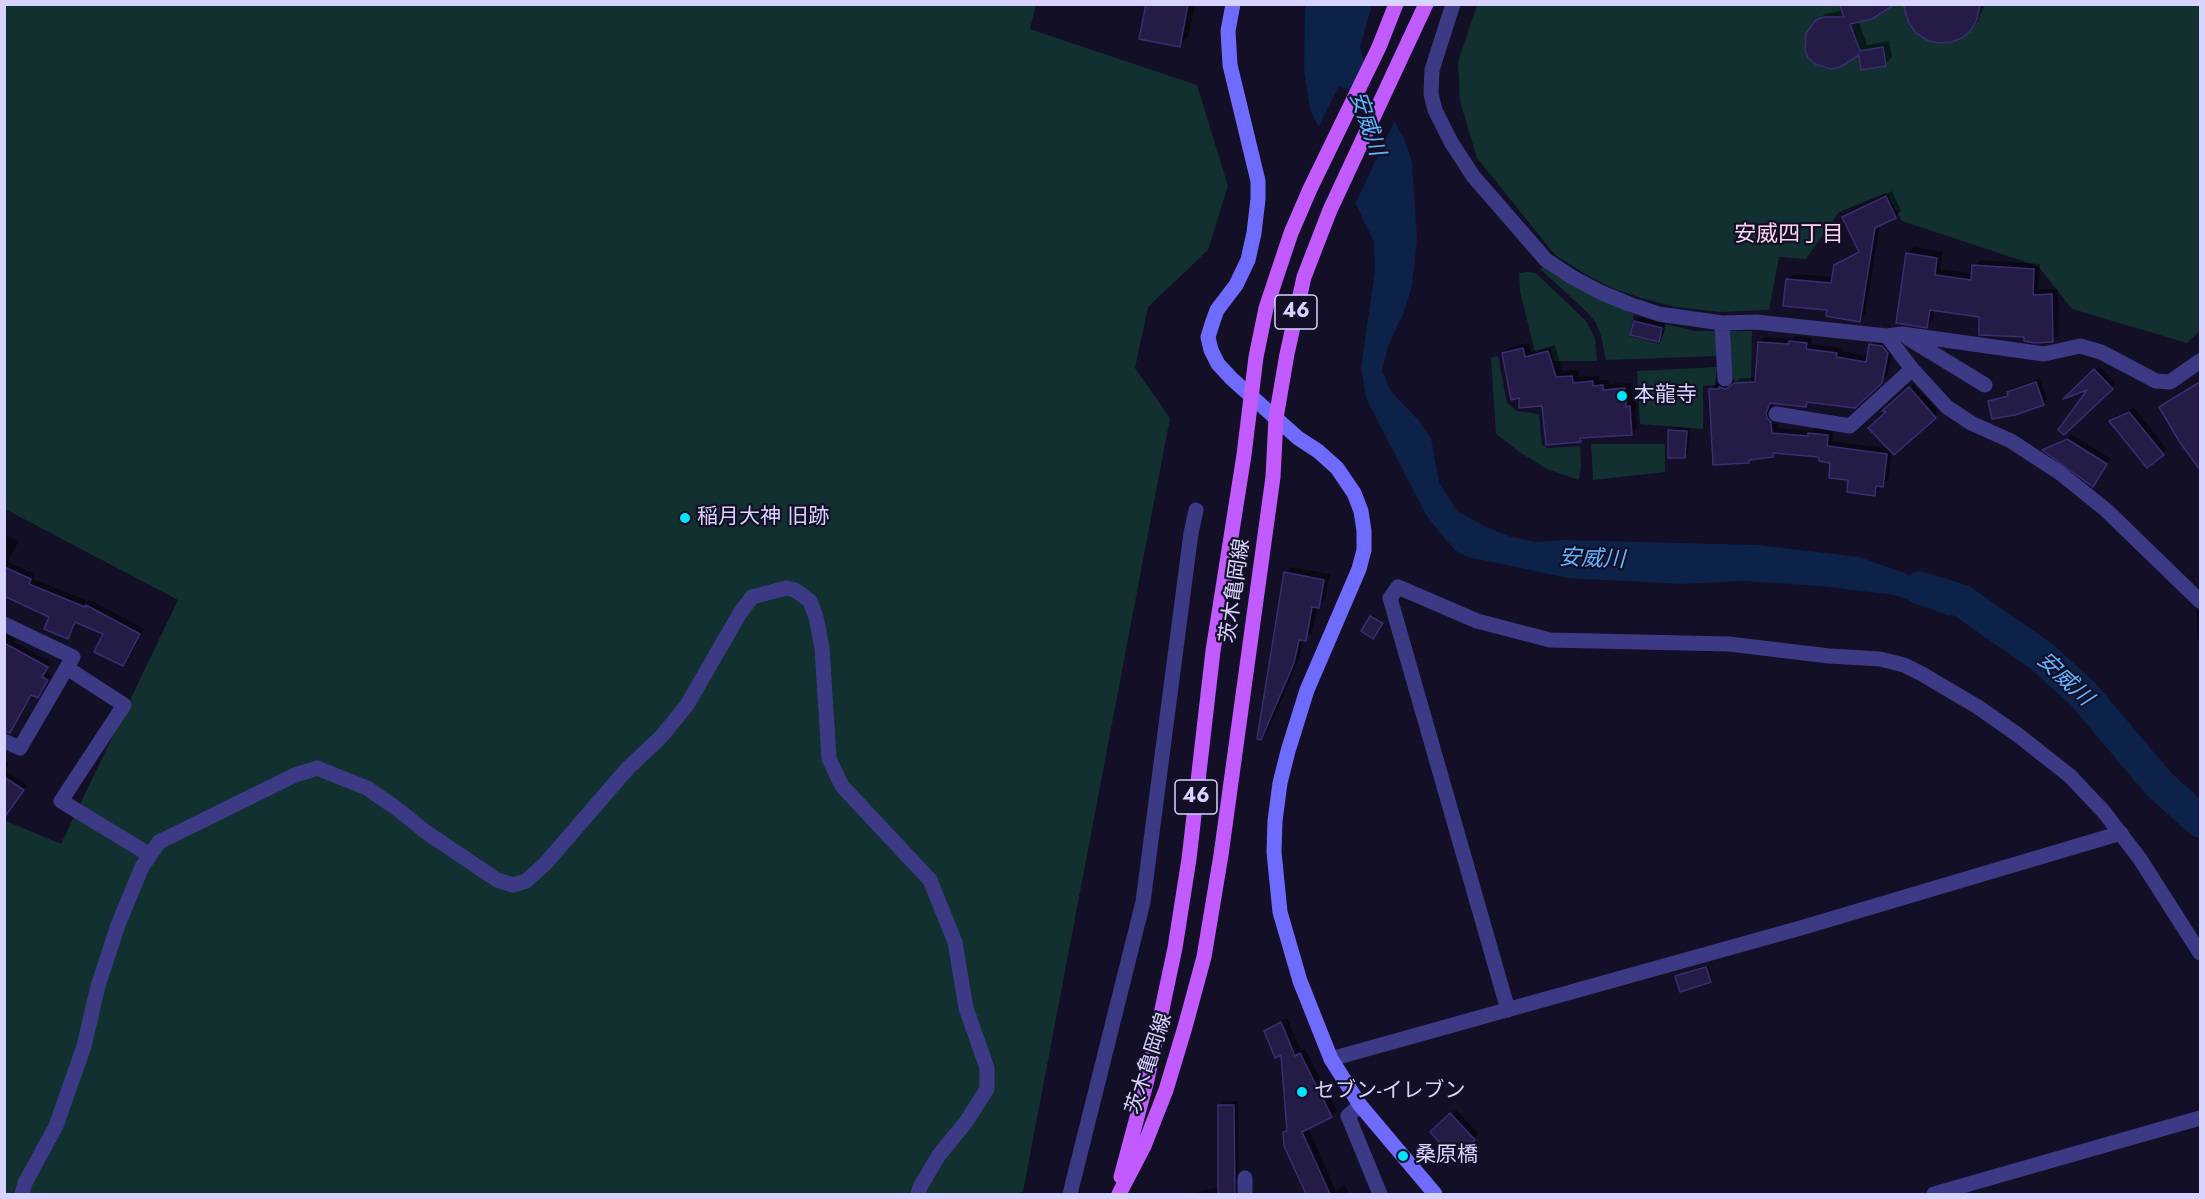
<!DOCTYPE html>
<html>
<head>
<meta charset="utf-8">
<style>
  body { margin:0 }
  #map { position:relative; width:2205px; height:1199px; overflow:hidden; background:#130f26; font-family:Jost,sans-serif }
  canvas { display:block }
  .frame { position:absolute; inset:0; border:6px solid #d9d4ff; pointer-events:none }
</style>
</head>
<body>
<div id="map">
<canvas width="2205" height="1199"></canvas>
<div class="frame"></div>
</div>
<script>
const context = document.querySelector('canvas').getContext('2d');
context.lineJoin = 'round';
function fillPath(path, color) { context.fillStyle = color; context.fill(path, 'evenodd'); }
const poly = rows => new Path2D(rows.map(r => 'M' + r).join(''));
function trace(path, color, width, dash) { context.strokeStyle = color; context.lineWidth = width; context.lineCap = dash ? 'butt' : 'round'; context.setLineDash(dash || []); context.stroke(path); }
function write(font, color, halo, rows, align = 'center') {
  context.font = font + ' Jost,"Noto Sans JP",sans-serif'; context.lineWidth = 4.5; context.setLineDash([]); context.textBaseline = 'middle'; context.strokeStyle = halo; context.fillStyle = color; for (const [text, x, y, turn = 0] of rows) {
    context.save(); context.translate(x, y); context.rotate((+turn || 0) * Math.PI / 180); context.textAlign = isNaN(turn) ? turn : align; if (halo) context.strokeText(text, 0, 0); context.fillText(text, 0, 0); context.restore();
  }
}
const green = poly([
  [5,5,1036,5,1030,29,1197,85,1228,186,1208,250,1148,307,1135,368,1170,418,1023,1192,1011,1194,5,1194,4,820,61,844,178,600,5,509],
  [1477,5,2200,5,2200,331,2187,343,2072,309,2038,266,1902,221,1886,193,1839,212,1806,259,1779,257,1769,310,1720,312,1676,307,1641,298,1612,288,1587,275,1555,255,1477,158,1460,101,1458,62],
  [1544,266,1585,292,1634,314,1629,336,1660,344,1665,324,1695,331,1718,331,1720,356,1606,360,1601,336,1596,323,1587,312,1540,269],
  [1528,272,1536,273,1586,321,1595,338,1597,361,1554,361,1550,348,1535,352,1520,291,1519,273],
  [1725,331,1752,331,1751,385,1736,382,1730,376],
  [1498,356,1507,403,1517,411,1539,414,1542,445,1548,448,1580,446,1581,466,1579,480,1547,469,1521,453,1496,434,1491,358],
  [1717,367,1715,385,1703,386,1703,429,1640,424,1637,371],
  [1591,444,1665,444,1665,472,1593,480]
]);
const water = poly([
  [1305,5,1350,5,1348,28,1353,59,1380,98,1403,136,1412,162,1417,239,1412,286,1404,312,1388,346,1382,371,1390,390,1421,423,1431,438,1439,483,1457,511,1484,526,1508,536,1535,542,1565,540,1758,545,1859,557,1961,593,1962,601,1949,616,1895,595,1820,586,1744,581,1682,584,1568,578,1468,557,1456,551,1439,532,1425,513,1366,398,1361,367,1375,271,1374,242,1310,109,1304,69]
]);
const pier = poly([
  [1355,53,1355,58,1396,118,1354,206,1316,132]
]);
const shadow = poly([
  [1148,4,1195,4,1189,35,1179,45],
  [1839,4,1887,4,1858,20,1867,45,1889,41,1892,57,1885,64,1860,53,1817,21,1825,14,1840,11],
  [1905,4,1985,4,1978,21,1970,29],
  [1892,191,1901,211,1895,217,1880,224,1865,314,1859,320,1829,308,1787,280,1793,274,1834,277,1836,266,1842,259,1860,250,1844,217,1850,211],
  [1914,247,1943,252,1940,269,1973,274,1974,266,1980,260,2040,264,2038,289,2058,289,2059,334,2053,340,2025,336,1981,316,1934,310,1933,320,1926,326,1908,253],
  [1639,317,1666,324,1663,336,1658,341,1635,321],
  [1796,336,1812,338,1811,344,1842,348,1841,351,1868,356,1870,345,1876,339,1893,347,1887,376,1881,382,1810,401,1806,406,1773,402,1771,406,1772,412,1776,416,1777,428,1812,431,1815,428,1833,430,1832,441,1890,449,1889,411,1885,410,1914,384,1939,412,1894,453,1892,451,1888,480,1880,485,1880,489,1874,494,1850,479,1832,462,1821,456,1776,452,1773,455,1752,458,1749,461,1711,390,1716,384,1726,382,1733,384,1741,378,1757,378,1759,343,1765,337,1793,339],
  [1529,343,1531,352,1555,345,1562,371,1578,370,1579,377,1599,376,1599,380,1608,380,1609,384,1631,383,1632,401,1636,401,1637,427,1631,434,1584,436,1580,440,1543,404,1520,397,1503,353,1510,347],
  [2099,366,2116,383,2064,433,2092,387,2069,395],
  [2040,379,2047,400,2044,404,1990,401,1994,398,2009,394,2008,392,2012,388],
  [2200,381,2200,452,2193,457,2161,407],
  [2134,408,2167,449,2147,466,2111,421,2115,416],
  [1674,427,1690,428,1688,453,1685,457,1670,431],
  [2073,435,2111,459,2093,485,2044,450,2048,446],
  [4,534,19,541,8,562,35,574,33,579,90,602,92,601,144,629,128,660,123,665,105,633,77,621,72,633,68,637,51,617,4,595],
  [1292,567,1330,574,1325,600,1317,606,1312,633,1303,639,1300,656,1268,732,1261,739,1286,573],
  [2196,608,2200,613,2200,639,2198,640],
  [1373,615,1383,621,1375,635,1372,617],
  [4,632,16,639,14,642,51,662,46,672,51,675,42,692,37,697,33,694,13,725,4,720],
  [4,761,9,763,5,771,27,785,16,801,4,800],
  [1708,966,1712,979,1710,981,1677,976],
  [1287,1018,1301,1051,1305,1049,1337,1111,1331,1116,1308,1128,1336,1191,1344,1185,1350,1194,1300,1194,1306,1192,1285,1133,1288,1129,1282,1053,1266,1032,1271,1026],
  [1238,1101,1239,1189,1240,1194,1187,1194,1220,1187,1219,1106,1223,1102],
  [1456,1110,1479,1134,1455,1157,1432,1132]
]);
const river = poly([
  [1350,73,1343,47,1355,4],
  [1920,588,1962,601,2041,656,2083,694,2159,784,2200,821]
]);
const building = poly([
  [1146,4,1188,4,1180,47,1139,39,1146,4],
  [1839,4,1895,4,1872,19,1850,24,1860,51,1883,47,1886,66,1861,70,1859,55,1840,67,1831,69,1815,64,1808,58,1805,50,1806,33,1816,20,1824,17,1844,17,1839,4],
  [1903,4,1980,4,1977,19,1971,30,1962,38,1951,42,1938,43,1927,40,1916,33,1909,23,1903,4],
  [1886,196,1896,218,1875,228,1860,322,1826,316,1827,310,1783,306,1786,279,1831,283,1834,265,1859,252,1842,217,1886,196],
  [1906,253,1937,258,1935,275,1971,280,1972,265,2034,269,2033,295,2052,294,2053,342,2035,343,2024,341,2024,337,1979,335,1979,317,1930,310,1927,328,1896,323,1906,253],
  [1634,321,1662,328,1659,342,1630,335,1634,321],
  [1789,341,1807,343,1806,349,1837,353,1836,357,1866,362,1869,344,1882,346,1888,353,1882,383,1855,408,1807,402,1806,407,1770,403,1766,413,1767,418,1771,422,1772,433,1808,436,1808,433,1828,435,1827,446,1887,454,1883,487,1876,486,1875,496,1847,492,1848,480,1829,478,1830,463,1819,461,1819,457,1773,453,1773,457,1749,460,1749,463,1713,465,1709,389,1719,389,1719,387,1726,389,1734,383,1755,382,1758,342,1789,344,1789,341],
  [1523,348,1525,357,1548,351,1556,377,1572,376,1573,383,1593,381,1593,386,1603,385,1603,390,1625,388,1626,407,1630,406,1632,435,1580,438,1581,442,1546,445,1542,406,1519,408,1519,398,1511,400,1502,353,1523,348],
  [2094,369,2113,389,2064,435,2058,430,2087,390,2063,399,2094,369],
  [2036,382,2044,405,2015,415,1992,419,1988,401,2008,396,2007,392,2036,382],
  [2200,382,2200,470,2179,441,2159,407,2200,382],
  [1909,387,1936,418,1894,455,1868,428,1886,412,1882,411,1909,387],
  [2129,412,2164,455,2147,468,2109,421,2129,412],
  [1668,430,1687,431,1685,458,1668,458,1668,430],
  [2067,439,2107,464,2093,487,2042,450,2067,439],
  [4,567,31,579,29,584,85,607,86,605,140,634,123,666,94,652,103,634,75,622,68,639,44,629,49,617,4,596,4,567],
  [1284,572,1324,580,1319,608,1312,607,1306,641,1299,640,1294,663,1261,740,1257,739,1284,572],
  [1370,616,1383,623,1373,639,1361,631,1370,616],
  [4,643,48,667,42,677,48,680,42,690,38,698,31,695,10,733,4,731,4,643],
  [4,777,24,790,4,818,4,777],
  [1706,967,1711,982,1680,992,1675,976,1706,967],
  [1281,1022,1295,1056,1300,1053,1332,1117,1302,1132,1330,1194,1306,1194,1284,1146,1283,1132,1287,1131,1281,1055,1275,1058,1264,1031,1281,1022],
  [1218,1105,1234,1105,1235,1194,1218,1194,1218,1105],
  [1450,1113,1475,1140,1455,1159,1430,1132,1450,1113]
]);
const street = poly([
  [1453,4,1432,70,1431,94,1435,110,1451,142,1473,176,1546,260,1572,277,1600,292,1629,304,1659,314,1722,323,1756,322,1887,336,1912,369,1947,407,1971,423,2011,441,2060,473,2106,510,2200,601],
  [1722,323,1725,379],
  [1887,336,1902,334,2044,354,2080,346,2101,352,2156,381,2170,382,2200,361],
  [1908,338,1985,385],
  [1776,414,1850,426,1912,369],
  [4,624,73,657,20,748,4,741],
  [67,668,124,705,61,801,150,855],
  [1508,1010,1390,598,1398,587,1477,621,1550,640,1729,644,1829,656,1880,659,1904,665,1922,674,1978,707,2018,735,2070,776,2104,812,2140,859,2200,953],
  [1331,1059,1804,927,2121,833],
  [1360,1105,1348,1116,1380,1194],
  [22,1194,25,1183,56,1126,84,1046,98,986,118,925,142,867,159,842,295,775,317,768,367,788,396,808,426,832,497,880,513,885,526,881,545,864,628,768,661,737,687,705,740,613,752,597,786,588,795,590,810,601,816,617,822,648,829,759,842,786,930,880,955,942,966,1008,987,1068,987,1089,966,1122,939,1155,920,1187,918,1194],
  [1070,1194,1143,902,1191,533,1196,510],
  [1245,1194,1245,1178],
  [1934,1194,2200,1118]
]);
const secondary = poly([
  [1233,4,1228,31,1230,65,1258,181,1258,199,1254,233,1248,260,1236,285,1217,310,1213,321,1208,337,1211,350,1218,364,1232,379,1298,438,1318,451,1337,468,1354,493,1361,511,1364,531,1364,550,1359,569,1307,690,1288,751,1280,783,1275,821,1274,852,1280,912,1300,981,1331,1059,1360,1105,1435,1194]
]);
const primary = poly([
  [1121,1177,1147,1080,1175,948,1189,859,1213,651,1244,455,1256,357,1266,308,1291,233,1310,189,1379,47,1396,4],
  [1119,1194,1144,1146,1166,1090,1185,1027,1204,957,1221,855,1273,477,1276,418,1287,354,1304,277,1330,210,1426,4]
]);
const markers = [
  [1622,396,6,"#00e5ff"],
  [685,518,6,"#00e5ff"],
  [1302,1092,6,"#00e5ff"],
  [1403,1156,6,"#00e5ff"]
];
const shields = [
  [1296,312,42],
  [1196,797,42]
];
const shieldNames = [
  ["46",1296,312],
  ["46",1196,797]
];
const poiNames = [
  ["本龍寺",1634,396],
  ["稲月大神 旧跡",697,518],
  ["セブン-イレブン",1314,1092],
  ["桑原橋",1415,1156]
];
const streetNames = [
  ["茨木亀岡線",1236,591,-82],
  ["茨木亀岡線",1150,1064,-72]
];
const waterNames = [
  ["安威川",1366,124,71],
  ["安威川",1592,560,2],
  ["安威川",2064,680,43]
];
const neighbourhoodNames = [
  ["安威四丁目",1789,236]
];
fillPath(green, '#12302f');
fillPath(water, '#0c2248');
fillPath(pier, '#130f26');
fillPath(shadow, '#0007');
trace(river, '#0c2248', 33);
fillPath(building, '#241b47');
trace(building, '#3b2d73', 1.5);
trace(street, '#3d3a85', 15);
trace(secondary, '#6f6bff', 15);
trace(primary, '#c25bff', 15);
for (const [x, y, r, color] of markers) { const dot = new Path2D(); dot.arc(x, y, r, 0, 2 * Math.PI); context.fillStyle = color; context.fill(dot); trace(dot, '#130f26', 2); }
for (const [x, y, w] of shields) { const box = new Path2D(); box.roundRect(x - w / 2, y - 17, w, 34, 4.5); context.fillStyle = '#130f26'; context.fill(box); trace(box, '#d9d4ff', 1.5); }
write('bold 20px', '#d9d4ff', null, shieldNames);
write('21px', '#d9d4ff', '#130f26', poiNames, 'left');
write('21px', '#d9d4ff', '#130f26', streetNames);
write('italic 22px', '#62b6ff', '#130f26', waterNames);
write('22px', '#ffd6f0', '#130f26', neighbourhoodNames);
</script>
</body>
</html>
